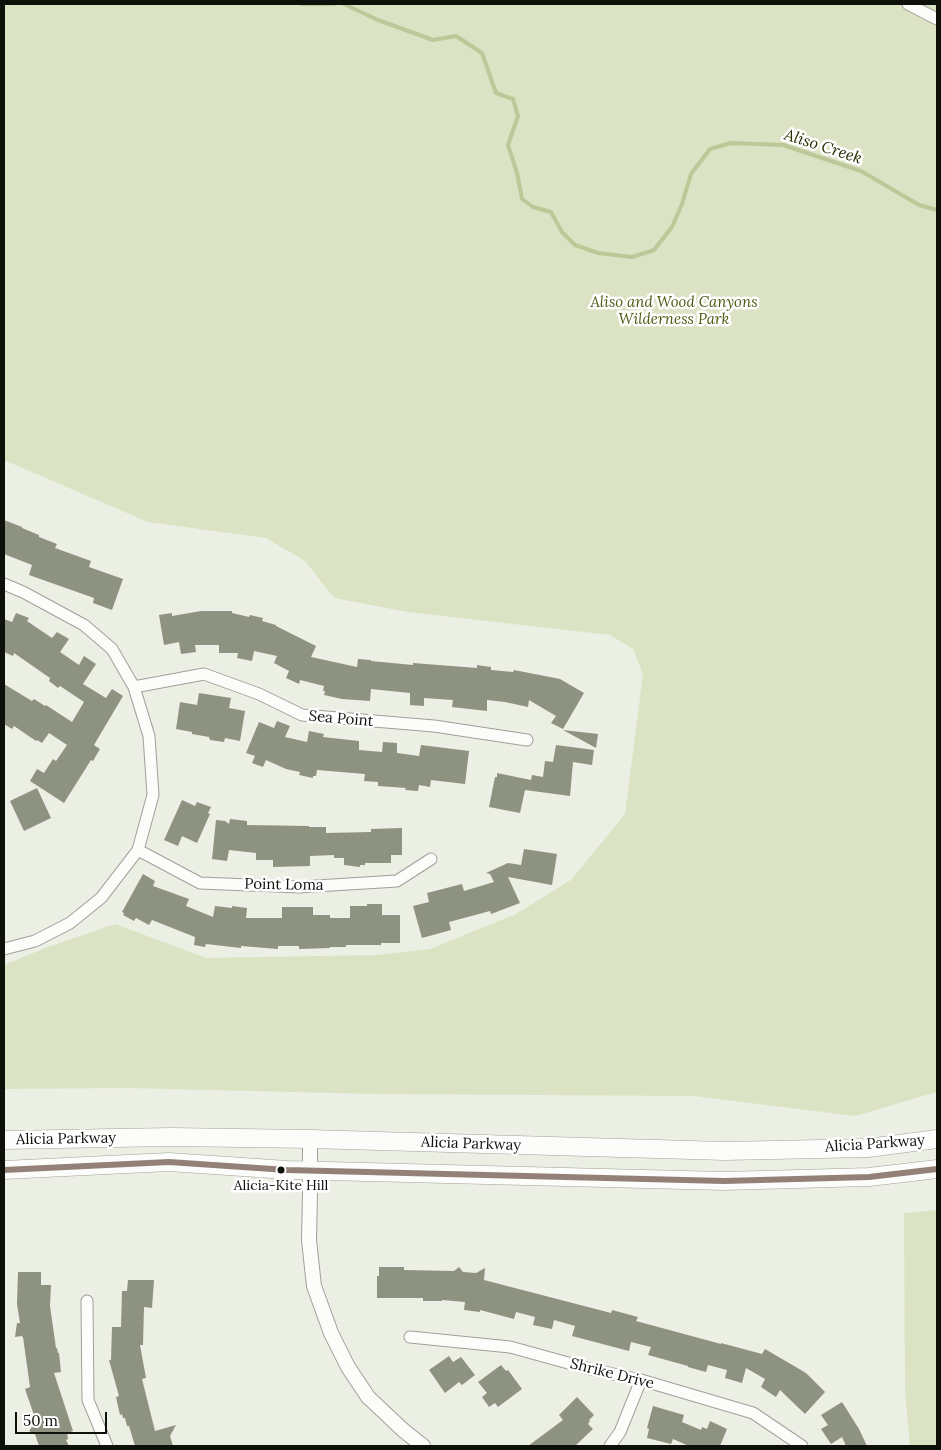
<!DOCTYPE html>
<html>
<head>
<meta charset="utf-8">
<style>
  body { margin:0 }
  #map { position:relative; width:941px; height:1450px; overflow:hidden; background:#ecefe4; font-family:Lora,serif }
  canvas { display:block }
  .frame { position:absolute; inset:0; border:5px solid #0e100a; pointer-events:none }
  .scale { position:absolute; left:15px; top:1412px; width:92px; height:22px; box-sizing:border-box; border:2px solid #0e100a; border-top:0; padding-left:6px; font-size:15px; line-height:18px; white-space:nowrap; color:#0e100a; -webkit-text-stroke:4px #fff; paint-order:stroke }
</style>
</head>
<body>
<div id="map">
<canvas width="941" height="1450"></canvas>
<div class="frame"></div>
<div class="scale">50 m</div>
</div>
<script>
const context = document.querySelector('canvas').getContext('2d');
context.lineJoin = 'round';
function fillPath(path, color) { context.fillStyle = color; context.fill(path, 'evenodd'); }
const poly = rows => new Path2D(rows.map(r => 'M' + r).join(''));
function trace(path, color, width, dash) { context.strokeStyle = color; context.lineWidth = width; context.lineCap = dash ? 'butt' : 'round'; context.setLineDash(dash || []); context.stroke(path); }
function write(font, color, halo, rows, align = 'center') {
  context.font = font + ' Lora,serif'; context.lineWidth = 5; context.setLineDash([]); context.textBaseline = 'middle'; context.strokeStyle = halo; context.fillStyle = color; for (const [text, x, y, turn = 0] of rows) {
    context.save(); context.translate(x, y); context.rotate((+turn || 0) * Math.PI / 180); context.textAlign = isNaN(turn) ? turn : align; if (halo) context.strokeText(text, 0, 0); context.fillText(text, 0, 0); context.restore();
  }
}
const green = poly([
  [4,4,937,4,937,1092,855,1116,694,1096,376,1094,127,1088,4,1089,4,965,45,948,115,924,206,958,377,955,430,949,516,914,571,880,625,814,643,674,633,649,610,635,408,612,334,598,305,561,266,538,148,522,4,460],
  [937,1210,937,1446,910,1446,905,1392,904,1213]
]);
const stream = poly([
  [302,4,334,4],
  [344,4,378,20,433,40,456,36,482,53,496,93,513,99,518,116,508,145,517,173,522,199,533,207,551,212,562,232,575,245,598,253,632,257,654,250,672,227,682,204,691,174,710,149,731,143,783,145,861,171,919,205,937,210]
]);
const building = poly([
  [4,520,22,527,22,528,39,535,39,537,57,544,55,548,91,561,89,567,123,579,112,610,93,603,94,598,29,575,32,565,4,554],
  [201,611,232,611,232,613,249,617,250,615,263,618,262,621,276,625,276,626,316,646,311,657,357,667,358,659,371,660,371,661,413,665,413,663,477,668,477,665,491,667,491,670,513,672,514,670,560,679,584,693,563,729,551,723,556,716,529,700,528,707,505,702,487,700,487,711,452,707,453,700,424,698,424,706,410,705,410,693,371,689,370,701,342,699,324,695,325,691,323,691,324,686,300,680,299,684,286,678,289,671,274,663,277,656,254,651,252,661,237,658,238,653,219,653,219,645,195,645,196,652,181,654,179,642,164,645,159,615,172,613,172,616],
  [16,613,29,618,27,621,52,638,57,632,69,639,60,652,79,665,84,656,96,664,83,684,106,698,112,689,123,696,94,745,100,749,93,761,91,760,64,803,30,781,37,769,44,773,53,759,56,761,67,745,49,733,42,743,37,740,36,741,14,726,12,729,4,724,4,684,32,701,34,699,45,706,46,705,72,722,84,702,60,686,58,688,49,681,50,678,14,653,13,656,4,652,4,619,12,622],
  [199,693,231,698,229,708,245,711,240,741,225,738,224,742,210,740,209,737,192,734,192,732,176,729,180,702,197,705],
  [277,721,290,726,285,737,307,742,309,731,324,734,323,737,359,741,359,750,382,752,383,742,397,743,397,753,419,756,421,745,469,751,465,784,431,780,430,787,419,785,418,791,405,790,406,788,378,786,378,782,364,781,365,774,317,770,316,776,313,776,313,778,299,775,300,772,286,769,266,760,263,767,252,763,255,756,246,753,259,722,274,728],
  [563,730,598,734,596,748],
  [556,745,594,750,592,765,573,762,570,796,525,790,520,813,489,807,495,777,497,777,497,773,531,780,532,775,543,777,545,761,553,762],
  [37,788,51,818,24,831,10,801],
  [182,800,195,806,197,802,211,807,208,813,210,814,197,843,182,836,178,846,164,840],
  [230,819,247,821,247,825,309,826,309,827,326,827,326,833,371,832,371,829,402,828,402,855,391,855,391,863,365,863,365,865,360,865,360,867,344,865,344,858,334,858,334,855,310,856,310,866,273,867,273,860,256,860,256,853,229,850,227,861,212,859,216,820,225,821,229,824],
  [524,849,557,854,552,885,508,877,520,903,491,914,490,911,449,922,451,930,422,938,413,906,429,902,427,893,462,884,464,891,494,882,490,874,486,873,508,863,521,865],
  [143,874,155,881,153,886,189,899,186,906,213,917,215,906,232,908,232,906,247,908,246,918,282,918,282,907,313,907,313,915,330,915,330,918,350,918,350,906,367,906,367,904,382,904,382,915,400,915,400,943,381,943,381,945,346,945,346,947,330,947,330,948,299,949,299,946,278,946,278,949,241,946,241,948,206,944,205,947,194,945,195,937,152,920,149,925,136,918,134,921,123,915,124,913,122,912],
  [379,1267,404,1267,404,1270,454,1271,459,1267,463,1272,476,1273,485,1268,484,1280,611,1313,612,1310,638,1317,636,1321,721,1344,721,1343,762,1354,765,1349,806,1373,825,1392,805,1414,780,1390,776,1397,761,1387,765,1379,746,1368,742,1383,725,1378,727,1370,708,1365,706,1372,688,1367,688,1366,648,1355,651,1347,631,1342,629,1351,572,1336,575,1326,554,1320,552,1329,533,1325,535,1317,516,1312,514,1319,480,1310,480,1312,464,1310,465,1302,442,1300,442,1301,423,1301,423,1298,377,1298,377,1276,379,1276],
  [18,1272,41,1272,41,1285,51,1285,50,1306,56,1348,57,1348,58,1353,59,1353,61,1372,54,1373,73,1431,67,1433,68,1439,66,1440,69,1446,39,1446,35,1434,29,1431,36,1421,25,1389,30,1387,23,1337,22,1337,22,1336,15,1337,17,1323,20,1323,17,1304],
  [128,1280,154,1280,152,1308,144,1307,143,1345,140,1345,146,1378,142,1379,155,1431,176,1425,170,1436,173,1446,135,1446,129,1426,127,1426,125,1418,123,1418,122,1414,120,1415,116,1397,119,1396,109,1360,111,1360,112,1327,121,1327,122,1291,127,1291],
  [449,1356,453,1362,461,1357,475,1375,462,1385,459,1382,445,1393,429,1370],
  [501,1365,506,1371,508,1370,522,1389,498,1407,495,1403,489,1407,482,1397,487,1393,478,1382],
  [577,1397,594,1415,589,1420,590,1421,588,1424,593,1429,575,1446,528,1446,563,1420,559,1415],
  [842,1402,859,1429,867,1446,846,1446,842,1437,831,1444,821,1429,828,1425,821,1415],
  [653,1406,684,1415,682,1422,701,1430,702,1427,707,1429,710,1421,727,1429,720,1446,689,1446,673,1439,671,1444,647,1438,649,1429,647,1428]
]);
const minor = poly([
  [908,4,937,19],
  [4,584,23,592,84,625,112,649,134,687,149,736,153,795,138,850,101,898,70,923,35,941,4,949],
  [134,687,204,674,259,694,302,715,434,726,527,740],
  [138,850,200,883,300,887,397,881,431,859],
  [87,1301,88,1400,107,1446],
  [410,1337,510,1347,590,1369,641,1380,753,1413,802,1446],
  [610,1446,620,1432,641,1380]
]);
const tertiary = poly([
  [310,1139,310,1194,309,1240,314,1286,331,1333,348,1367,368,1397,403,1430,423,1446]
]);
const primary = poly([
  [4,1140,171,1137,310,1139,725,1151,868,1148,937,1139],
  [4,1170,169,1162,287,1170,724,1181,869,1177,937,1169]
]);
const bus1 = poly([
  [4,1170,169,1162,287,1170,724,1181,869,1177,937,1169]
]);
const markers = [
  [281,1170,4.5,"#0e100a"]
];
const busNames = [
  ["Alicia-Kite Hill",281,1186]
];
const parkNames = [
  ["Aliso and Wood Canyons",674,303],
  ["Wilderness Park",674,320]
];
const streetNames = [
  ["Sea Point",341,719,5],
  ["Point Loma",284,885,1],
  ["Alicia Parkway",66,1139,-1],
  ["Alicia Parkway",471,1144,2],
  ["Alicia Parkway",875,1144,-4],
  ["Shrike Drive",612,1374,14]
];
const waterNames = [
  ["Aliso Creek",823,147,18]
];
fillPath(green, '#dbe3c4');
trace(stream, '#bcc897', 4);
fillPath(building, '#8e9280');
trace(minor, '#9fa199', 13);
trace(tertiary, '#9fa199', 16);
trace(primary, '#9fa199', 19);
trace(minor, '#fcfdfb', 11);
trace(tertiary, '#fcfdfb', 14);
trace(primary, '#fcfdfb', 18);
trace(bus1, '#938177', 6);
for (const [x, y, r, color] of markers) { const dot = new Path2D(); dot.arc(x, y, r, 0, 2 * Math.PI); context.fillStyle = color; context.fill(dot); trace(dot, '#fff', 2); }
write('14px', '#0e100a', '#fff', busNames);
write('italic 15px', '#4e5b12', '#fff', parkNames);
write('15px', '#0e100a', '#fff', streetNames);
write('italic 16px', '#283100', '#fff', waterNames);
</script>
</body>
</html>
